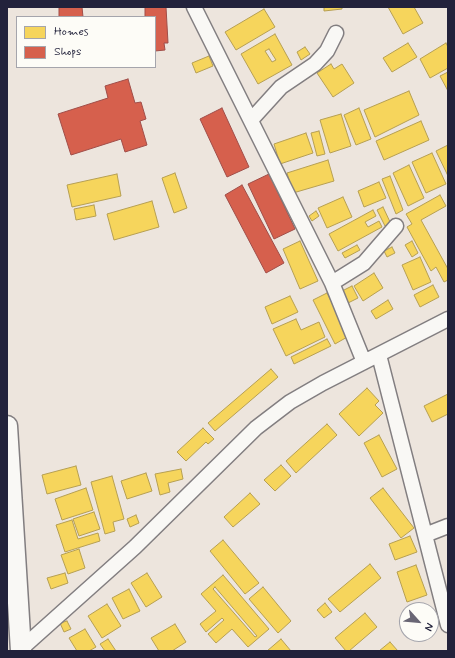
<!DOCTYPE html>
<html>
<head>
<meta charset="utf-8">
<style>
  body { margin:0 }
  #map { position:relative; width:455px; height:658px; overflow:hidden; background:#ede5dd; font-family:Mynerve,sans-serif }
  canvas { display:block }
  .frame { position:absolute; inset:0; border:8px solid #22223b; pointer-events:none }
  .legend { position:absolute; left:16px; top:16px; width:140px; height:52px; box-sizing:border-box; background:#fdfcf7; border:1px solid #a5a5ac; margin:0; padding:5px 7px; list-style:none; font-size:12px; color:#22223b }
  .legend li { display:flex; align-items:center; gap:8px; height:20px }
  .legend b { width:20px; border:1px solid #a5a5ac }
  .north { position:absolute; left:399px; top:602px; width:40px; height:40px; box-sizing:border-box; background:#fdfcf7; border:1px solid #a5a5ac; border-radius:50%; rotate:117deg; font-size:11px; font-weight:700; line-height:16px; text-align:center; color:#22223b }
  .north::after { content:''; display:block; margin:auto; width:14px; height:18px; background:#696674; clip-path:polygon(50% 0,100% 100%,50% 72%,0 100%) }
</style>
</head>
<body>
<div id="map">
<canvas width="455" height="658"></canvas>
<div class="frame"></div>
<ul class="legend">
<li><b style="height:11px;background:#f6d55c"></b>Homes</li>
<li><b style="height:11px;background:#d6604d"></b>Shops</li>
</ul>
<div class="north">N</div>
</div>
<script>
const context = document.querySelector('canvas').getContext('2d');
context.lineJoin = 'round';
function fillPath(path, color) { context.fillStyle = color; context.fill(path, 'evenodd'); }
const poly = rows => new Path2D(rows.map(r => 'M' + r).join(''));
function trace(path, color, width, dash) { context.strokeStyle = color; context.lineWidth = width; context.lineCap = dash ? 'butt' : 'round'; context.setLineDash(dash || []); context.stroke(path); }
const homes = poly([
  [324,7,342,7,342,9,324,11,324,7],
  [388,7,414,7,423,23,403,34,388,7],
  [264,9,275,27,236,50,225,32,264,9],
  [275,34,292,65,258,84,241,54,275,34],
  [269,49,276,60,272,62,265,51,269,49],
  [408,43,417,57,392,72,383,58,408,43],
  [446,43,448,47,448,68,430,78,420,59,446,43],
  [305,47,310,54,301,60,297,52,305,47],
  [209,56,213,66,196,73,192,63,209,56],
  [331,64,334,69,342,64,354,83,333,97,317,73,331,64],
  [448,72,448,91,440,76,448,72],
  [409,91,419,115,375,137,364,110,409,91],
  [359,108,371,139,356,145,344,115,359,108],
  [341,114,351,146,330,153,320,120,341,114],
  [421,121,429,140,384,160,376,141,421,121],
  [319,131,325,154,317,156,311,133,319,131],
  [306,133,313,153,280,164,274,144,306,133],
  [448,145,448,176,436,151,448,145],
  [432,153,446,184,426,193,412,162,432,153],
  [328,160,334,181,293,193,287,173,328,160],
  [409,165,424,198,408,206,393,173,409,165],
  [175,173,187,208,174,213,162,178,175,173],
  [117,174,121,196,72,207,67,185,117,174],
  [390,176,403,210,396,214,382,179,390,176],
  [379,182,386,198,364,207,358,191,379,182],
  [440,195,446,206,421,220,448,269,448,280,444,282,436,267,431,271,407,227,412,224,406,214,440,195],
  [343,197,352,217,327,228,318,208,343,197],
  [152,201,159,227,114,240,107,214,152,201],
  [94,205,96,216,76,220,74,209,94,205],
  [383,207,391,224,385,226,377,210,383,207],
  [373,210,376,216,365,222,368,227,379,221,382,227,338,251,329,234,373,210],
  [316,211,319,216,312,221,309,216,316,211],
  [300,241,318,281,300,289,283,249,300,241],
  [412,241,418,253,412,257,405,245,412,241],
  [357,245,360,250,345,258,342,253,357,245],
  [392,247,395,253,387,257,384,251,392,247],
  [420,257,431,282,413,290,402,265,420,257],
  [374,273,383,288,363,301,354,286,374,273],
  [433,285,439,297,420,307,414,295,433,285],
  [352,286,358,298,348,303,342,291,352,286],
  [327,293,349,336,335,344,313,300,327,293],
  [290,296,298,312,272,324,265,307,290,296],
  [388,300,393,309,376,319,371,311,388,300],
  [296,319,301,330,319,322,325,337,286,356,273,329,296,319],
  [327,339,331,346,294,364,291,357,327,339],
  [271,369,278,377,215,431,208,423,271,369],
  [367,388,379,401,375,405,383,413,359,436,339,414,367,388],
  [448,394,448,414,432,422,424,406,448,394],
  [327,424,337,435,296,473,286,461,327,424],
  [203,428,214,439,208,444,206,442,186,461,177,452,203,428],
  [379,435,397,469,382,477,364,443,379,435],
  [281,465,291,476,275,491,264,480,281,465],
  [76,466,81,485,47,494,42,475,76,466],
  [181,469,183,479,168,483,170,492,160,495,155,474,181,469],
  [146,473,152,491,127,499,121,481,146,473],
  [112,476,124,519,113,522,115,531,105,534,91,482,112,476],
  [86,488,93,510,62,520,55,499,86,488],
  [383,488,414,528,401,538,370,498,383,488],
  [250,493,260,504,233,527,224,517,250,493],
  [94,512,100,529,79,536,73,519,94,512],
  [136,515,139,523,130,527,127,519,136,515],
  [72,520,78,539,98,533,100,541,65,552,56,525,72,520],
  [410,536,417,552,395,560,389,544,410,536],
  [223,540,259,583,245,594,210,551,223,540],
  [79,549,85,568,68,574,61,555,79,549],
  [370,564,381,578,340,612,328,599,370,564],
  [416,565,427,595,407,602,397,572,416,565],
  [65,573,68,583,51,589,47,578,65,573],
  [147,573,162,597,146,607,131,583,147,573],
  [223,575,269,629,248,647,232,629,216,643,208,634,224,620,222,618,206,632,200,624,216,611,201,594,223,575],
  [215,587,257,636,255,637,213,589,215,587],
  [263,587,291,621,278,633,249,599,263,587],
  [129,589,140,611,123,619,112,598,129,589],
  [325,603,332,612,324,618,317,610,325,603],
  [107,604,121,626,102,638,88,616,107,604],
  [365,613,377,627,349,651,346,651,335,638,365,613],
  [67,621,71,629,64,632,60,623,67,621],
  [175,624,186,642,172,651,159,651,151,638,175,624],
  [85,629,96,647,89,651,77,651,69,638,85,629],
  [108,639,116,651,105,651,100,644,108,639],
  [281,639,291,651,267,651,281,639],
  [390,642,398,651,379,651,390,642]
]);
const shops = poly([
  [59,7,82,7,83,17,59,17,59,7],
  [145,7,166,7,168,43,164,43,165,50,155,51,155,17,145,17,145,7],
  [128,79,135,103,141,102,146,119,140,121,147,145,125,152,121,139,71,155,58,114,108,98,105,86,128,79],
  [222,108,249,167,227,177,200,119,222,108],
  [269,174,295,229,274,239,248,184,269,174],
  [242,185,284,263,266,273,225,195,242,185]
]);
const minor = poly([
  [194,7,332,283,364,362],
  [251,120,281,87,315,64,327,51,336,33],
  [332,283,364,263,396,226],
  [379,355,448,625],
  [425,535,448,526],
  [21,649,135,547,256,428,290,402,323,383,448,319]
]);
const highway = poly([
  [7,426,21,651]
]);
fillPath(homes, '#f6d55c');
trace(homes, '#b69f52', 1);
fillPath(shops, '#d6604d');
trace(shops, '#a04d48', 1);
trace(minor, '#827e80', 17);
trace(highway, '#827e80', 23);
trace(minor, '#f9f8f5', 14);
trace(highway, '#f9f8f5', 20);
</script>
</body>
</html>
